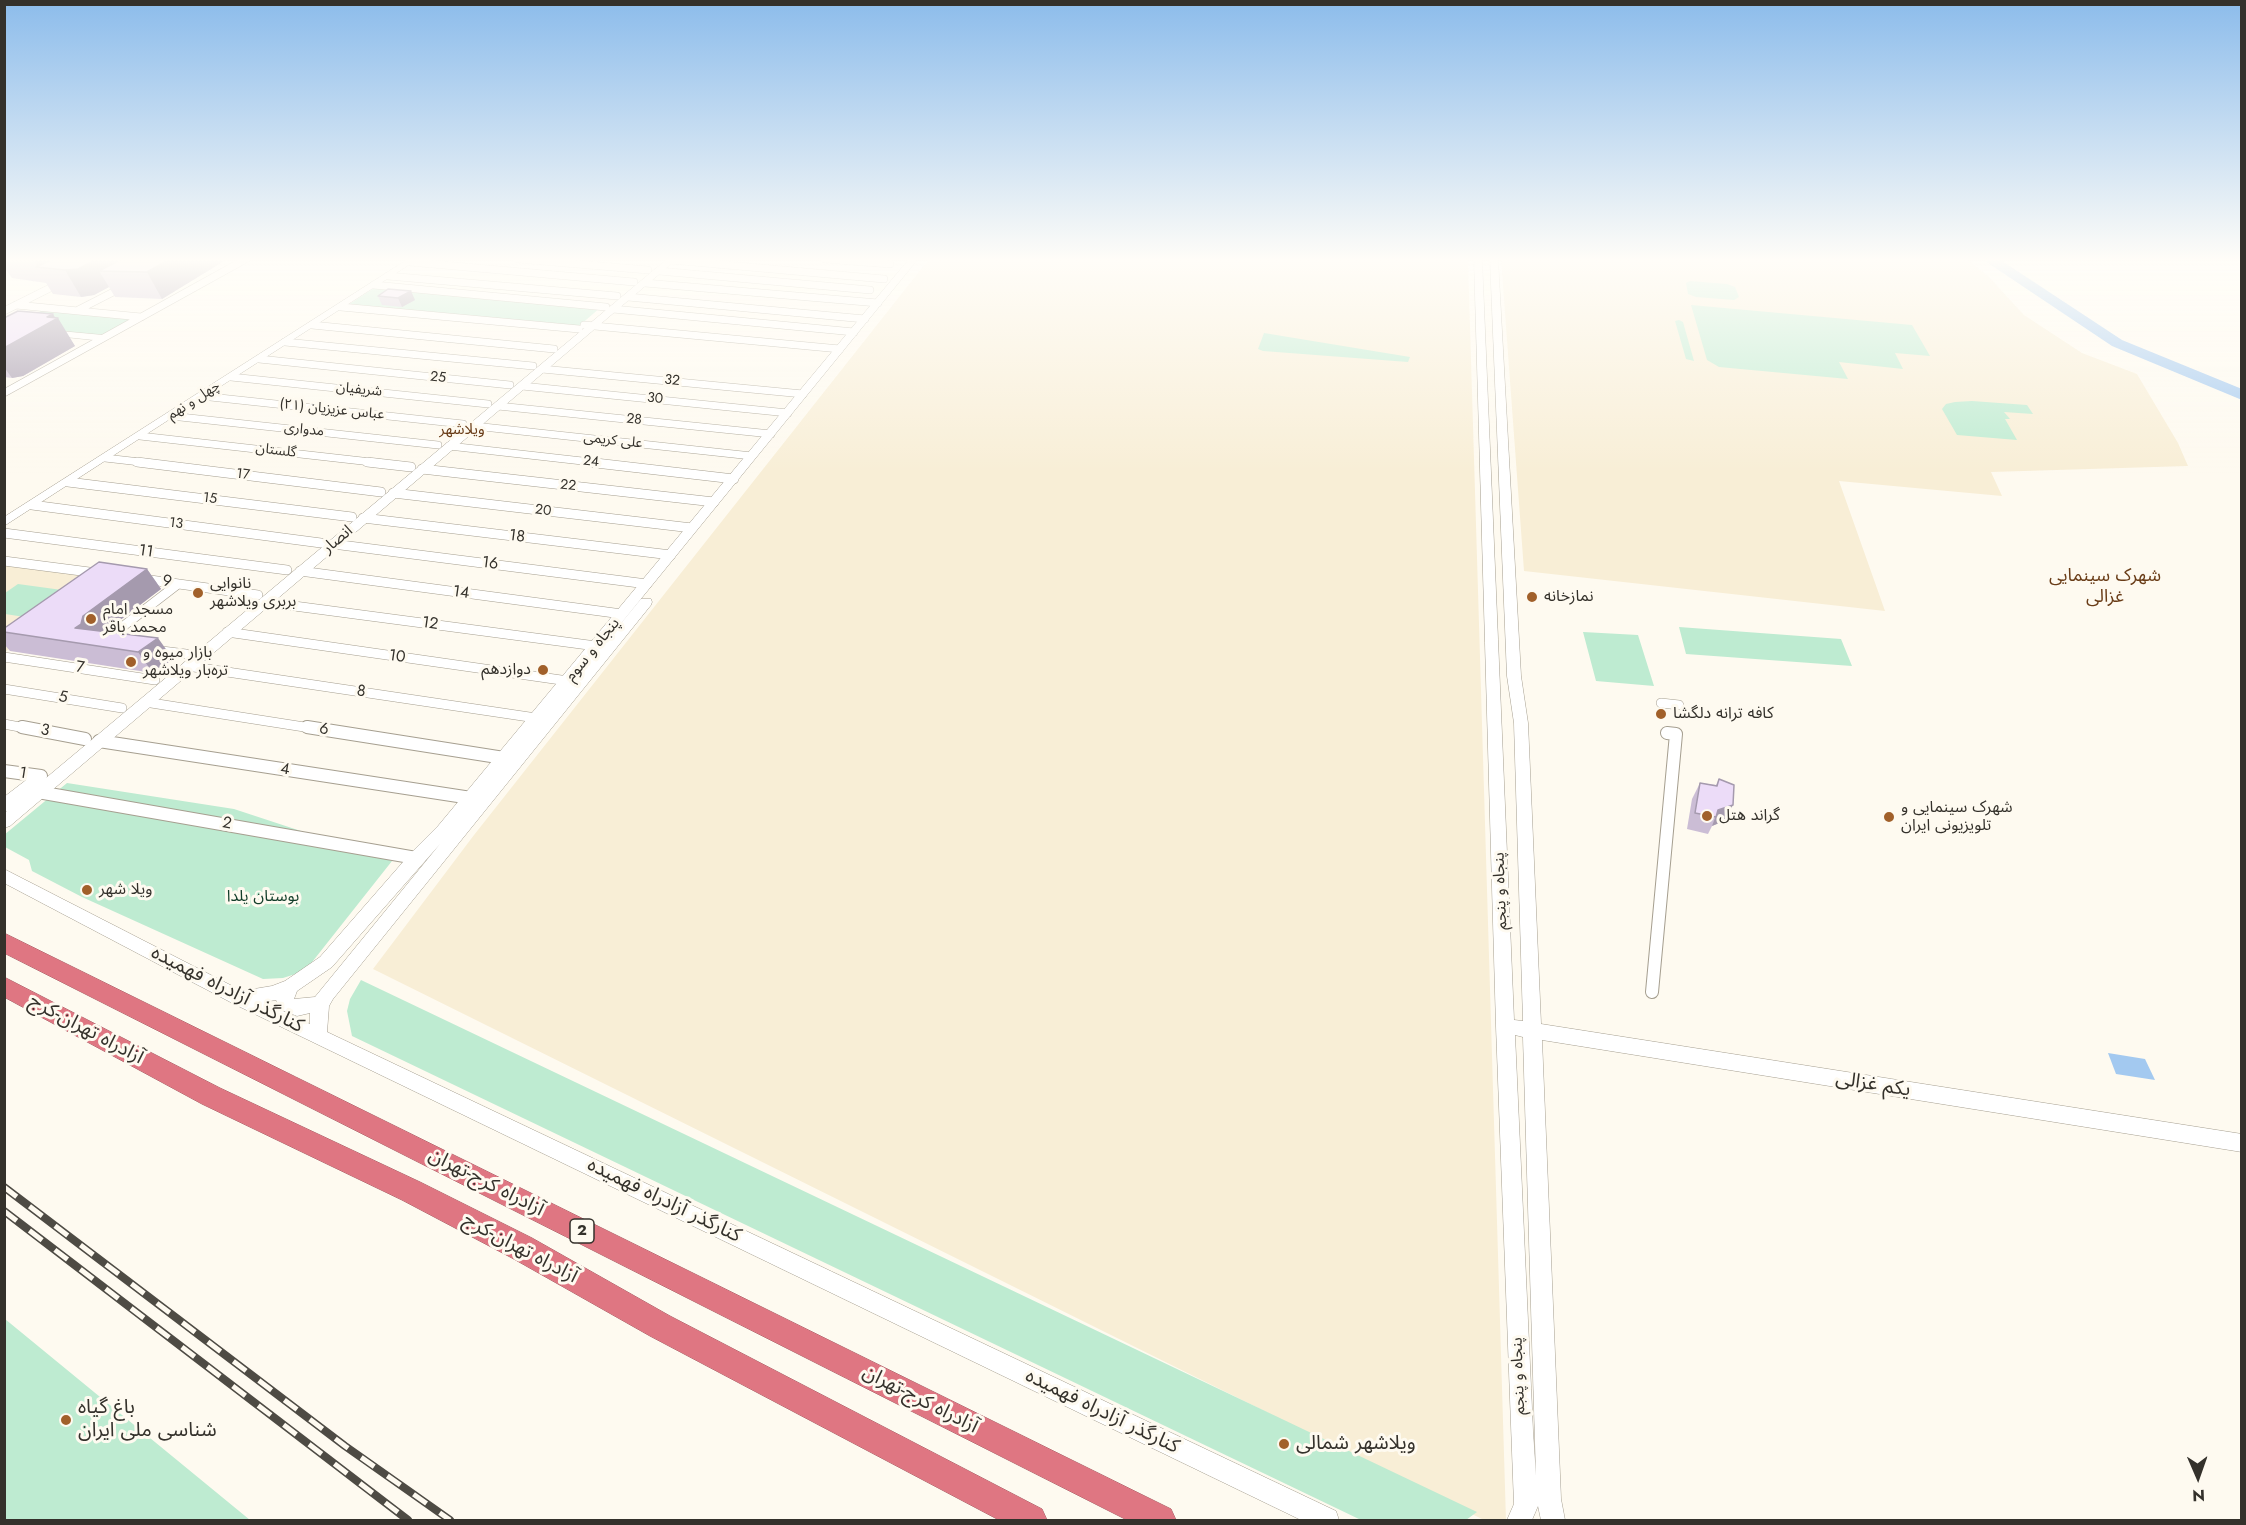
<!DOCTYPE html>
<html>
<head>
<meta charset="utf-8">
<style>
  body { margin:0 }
  #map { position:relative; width:2246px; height:1525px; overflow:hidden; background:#fefaf0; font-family:Jost,sans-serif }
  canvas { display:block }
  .frame { position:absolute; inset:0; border:6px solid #34312b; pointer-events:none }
  .north { position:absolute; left:2168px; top:1447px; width:60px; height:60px; -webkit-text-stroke:4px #fefaf0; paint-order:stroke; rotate:178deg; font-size:16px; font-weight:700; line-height:24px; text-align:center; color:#34312b }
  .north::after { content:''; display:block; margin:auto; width:21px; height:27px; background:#34312b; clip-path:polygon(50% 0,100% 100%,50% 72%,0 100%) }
</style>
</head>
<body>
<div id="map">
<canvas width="2246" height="1525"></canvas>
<div class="frame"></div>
<div class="north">N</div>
</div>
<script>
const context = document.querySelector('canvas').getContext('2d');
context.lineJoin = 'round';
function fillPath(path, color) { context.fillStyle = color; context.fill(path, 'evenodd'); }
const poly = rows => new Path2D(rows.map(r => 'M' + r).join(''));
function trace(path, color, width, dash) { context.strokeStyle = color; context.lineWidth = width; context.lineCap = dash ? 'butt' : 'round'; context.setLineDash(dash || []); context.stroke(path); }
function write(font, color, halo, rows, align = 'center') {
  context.font = font + ' Jost,"Noto Sans Arabic",sans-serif'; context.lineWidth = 6; context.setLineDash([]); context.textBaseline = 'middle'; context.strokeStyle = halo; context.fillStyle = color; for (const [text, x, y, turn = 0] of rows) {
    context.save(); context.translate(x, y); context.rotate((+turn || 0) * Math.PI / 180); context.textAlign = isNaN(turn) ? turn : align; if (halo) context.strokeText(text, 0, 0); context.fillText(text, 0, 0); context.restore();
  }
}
const built = poly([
  [929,259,1468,259,1506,1520,1484,1520,373,969,474,835],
  [1501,259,1967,259,1989,277,2024,315,2082,353,2137,374,2178,443,2188,466,1991,472,2002,496,1839,481,1885,611,1524,571],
  [5,562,110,575,5,652]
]);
const green = poly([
  [1690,281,1727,284,1735,287,1739,297,1734,300,1696,297,1688,294,1686,283],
  [377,286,601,307,579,326,348,305],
  [1691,305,1912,325,1930,356,1895,353,1903,369,1839,362,1848,379,1719,367,1707,360],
  [43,310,133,319,101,336,10,326],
  [1679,320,1683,322,1694,361,1686,359,1675,321],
  [1264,333,1410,357,1408,362,1263,351,1258,349],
  [1972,401,2027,405,2033,414,2004,412,2010,419,2005,419,2017,440,1957,435,1942,409,1946,404,1955,402],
  [18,584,62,590,25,617,5,614,5,593],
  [1679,627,1841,639,1852,666,1686,654],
  [1583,632,1638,635,1654,686,1596,681],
  [67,783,234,809,392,861,305,971,283,978,263,979,82,897,32,871,29,860,5,847,4,835],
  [361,980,1477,1512,1466,1520,1361,1520,352,1036,347,1011,350,999],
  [4,1319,5,1319,250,1520,5,1520]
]);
const water = poly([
  [2108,1053,2145,1059,2155,1080,2116,1074]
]);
const river = poly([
  [1982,259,1999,259,2122,340,2242,389,2242,400,2112,346,1982,259]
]);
const streetFar2 = poly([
  [518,259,648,270],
  [825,259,890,264],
  [671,260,884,279],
  [410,262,634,282],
  [659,271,870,290],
  [388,276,617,296],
  [645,283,878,303],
  [374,285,606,307],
  [628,297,865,319],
  [16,305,141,317],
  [341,307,579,329],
  [613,309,854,332],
  [78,310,125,286],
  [4,311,62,282],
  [312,325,554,349],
  [584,325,840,349],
  [285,342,533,366],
  [259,359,510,385],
  [542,369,803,394],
  [231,377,488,404],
  [522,386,788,413],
  [4,393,246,259],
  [201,396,463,424],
  [498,406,771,434],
  [171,416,438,445],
  [474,426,752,456],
  [140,436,380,463],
  [449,446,600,463],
  [105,458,149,463]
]);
const streetFar1 = poly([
  [137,462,381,492],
  [367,462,411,467],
  [587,462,734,479],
  [422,469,714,502],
  [68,482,352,517],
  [393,493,692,528],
  [32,505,321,543],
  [363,518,671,555],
  [4,533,287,570],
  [333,544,647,584],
  [4,561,97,573],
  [300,571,622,614],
  [143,579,258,595],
  [264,602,596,646],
  [227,632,568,681],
  [104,641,178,584],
  [154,650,186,654],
  [4,657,155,680],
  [187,666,536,718],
  [4,689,122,708],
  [145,702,317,729],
  [1661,703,1679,705],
  [4,724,30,729]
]);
const street = poly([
  [22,727,85,739],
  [307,727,504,758],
  [99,741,471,798],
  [4,771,41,776],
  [38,792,416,858],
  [1652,992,1676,734,1667,733]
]);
const secondary = poly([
  [408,259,418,259,4,526,4,517,408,259],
  [667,259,677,259,10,826,4,828,4,813,7,811,4,811,4,797,34,774,39,773,46,778,667,259],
  [909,259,918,259,609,638,641,599,651,599,652,602,651,605,333,999,329,1006,327,1032,1336,1511,1339,1520,1301,1520,234,1004,4,883,4,869,242,991,272,986,285,981,320,957,410,854,438,826,909,259],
  [440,844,315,997,294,999,297,991,332,967,440,844],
  [276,1000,282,1010,297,1016,310,1013,310,1024,264,1002,276,1000],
  [1474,259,1482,259,1514,1020,1523,1021,1514,723,1507,676,1490,259,1498,259,1521,676,1528,723,1541,1024,2242,1134,2242,1152,1542,1040,1561,1499,1565,1520,1541,1520,1538,1506,1532,1520,1507,1520,1514,1504,1496,1026,1474,259],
  [1515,1035,1523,1037,1536,1476,1533,1431,1515,1035],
  [49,330,103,335,108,338,103,341,46,335,44,333,49,330]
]);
const highway = poly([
  [4,933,1171,1509,1176,1520,1127,1520,4,953,4,933],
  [4,977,220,1088,420,1182,532,1238,670,1316,1042,1509,1047,1520,999,1520,650,1336,512,1258,402,1200,202,1104,4,997,4,977]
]);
const rail = poly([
  [4,1187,345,1446,450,1520],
  [4,1211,408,1520]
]);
const wall = poly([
  [4,259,232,259,228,261,224,261,162,299,115,297,109,287,94,295,81,297,53,294,46,283,12,278,4,267],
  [388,289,415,300,402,307,382,305,378,296],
  [4,318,55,318,75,346,23,376,12,378,4,377],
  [147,569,161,589,104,632,173,659,153,673,10,651,4,644,4,627,6,627],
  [1719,779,1724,821,1712,826,1708,834,1687,829,1692,799,1700,783,1716,785]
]);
const shadedWall = poly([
  [33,259,163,259,99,271,109,287,94,295,81,297,65,270,38,267],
  [170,259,223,259,224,261,162,299,147,272],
  [411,291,415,300,402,307,398,298],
  [53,314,56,319,58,318,75,346,23,376,12,378,4,367,4,348],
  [147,569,161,589,98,637,75,628,83,616],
  [158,638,173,659,153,673,138,652],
  [1733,805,1724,821,1712,826,1718,810]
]);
const building = poly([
  [53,259,97,259,78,269,65,270,36,267,53,259],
  [122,259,170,259,147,272,99,271,122,259],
  [388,289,411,291,398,298,378,296,388,289],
  [18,311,53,314,47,317,58,318,4,348,4,318,18,311],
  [99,562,147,569,83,616,81,624,75,628,158,638,138,652,4,632,4,627,6,627,99,562],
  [1719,779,1734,785,1733,805,1718,810,1716,817,1695,813,1700,783,1717,786,1719,779]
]);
const markers = [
  [198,593,6,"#a1602a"],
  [1532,597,6,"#a1602a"],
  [91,619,6,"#a1602a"],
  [131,662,6,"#a1602a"],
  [543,670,6,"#a1602a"],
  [1661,714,6,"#a1602a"],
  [1707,816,6,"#a1602a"],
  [1889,817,6,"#a1602a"],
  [87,890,6,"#a1602a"],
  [66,1420,6,"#a1602a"],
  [1284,1444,6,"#a1602a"]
];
const farStreetnames = [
  ["25",438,378,6],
  ["32",672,381,6],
  ["شریفیان",359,390,6],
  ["30",655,399,6],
  ["چهل و نهم",194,401,-33],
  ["عباس عزیزیان (۲۱)",332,410,6],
  ["28",634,420,6],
  ["مدواری",304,430,6],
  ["علی کریمی",613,441,6],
  ["گلستان",276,451,7],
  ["24",591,462,6],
  ["17",243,475,7],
  ["22",568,486,6],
  ["15",210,499,7],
  ["20",543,511,7],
  ["13",176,524,7]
];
const farNeighbourhoodnames = [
  ["ویلاشهر",462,430]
];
const shields = [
  [582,1231,24]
];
const shieldNames = [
  ["2",582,1231]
];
const streetNames = [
  ["18",517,537,7],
  ["انصار",338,540,-40],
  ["11",146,552,8],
  ["16",490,564,7],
  ["9",167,582,8],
  ["14",461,593,8],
  ["12",430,624,8],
  ["پنجاه و سوم",593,650,-51],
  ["10",397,657,8],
  ["7",80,668,9],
  ["8",361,692,8],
  ["5",63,698,9],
  ["6",324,730,9],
  ["3",45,731,10],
  ["4",285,770,9],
  ["1",23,774,9],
  ["2",227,824,10],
  ["پنجاه و پنجم",1501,891,-92],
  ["پنجاه و پنجم",1519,1376,-92]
];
const poiNames = [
  ["نانوایی",210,584],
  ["بربری ویلاشهر",210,602],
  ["نمازخانه",1544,597],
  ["مسجد امام",103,610],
  ["محمد باقر",103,628],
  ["بازار میوه و",143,653],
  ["تره‌بار ویلاشهر",143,671],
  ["دوازدهم",531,670,"right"],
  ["کافه ترانه دلگشا",1673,714],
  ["شهرک سینمایی و",1901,808],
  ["تلویزیونی ایران",1901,826],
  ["گراند هتل",1719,816],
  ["ویلا شهر",99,890]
];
const parkNames = [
  ["بوستان یلدا",263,897]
];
const neighbourhoodNames = [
  ["شهرک سینمایی",2105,577],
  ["غزالی",2105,598]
];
const nearStreetnames = [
  ["کنارگذر آزادراه فهمیده",227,990,27],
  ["آزادراه تهران-کرج",86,1030,28],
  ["یکم غزالی",1873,1085,9],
  ["آزادراه کرج-تهران",486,1183,27],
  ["کنارگذر آزادراه فهمیده",664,1201,26],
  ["آزادراه تهران-کرج",520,1249,28],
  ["آزادراه کرج-تهران",920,1400,27],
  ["کنارگذر آزادراه فهمیده",1102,1412,26]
];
const nearPoinames = [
  ["باغ گیاه‌",78,1408],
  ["شناسی ملی ایران",78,1431],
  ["ویلاشهر شمالی",1296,1444]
];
fillPath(built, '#f8eed6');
fillPath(green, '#beebd1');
fillPath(water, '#a3c9f0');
fillPath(river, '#a3c9f0');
trace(streetFar2, '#a69f90', 8);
trace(streetFar1, '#a69f90', 10);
trace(street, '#a69f90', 14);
trace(secondary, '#a69f90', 1);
trace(highway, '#a35e64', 1);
trace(streetFar2, '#fff', 7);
trace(streetFar1, '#fff', 9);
trace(street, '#fff', 12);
fillPath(secondary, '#fff');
fillPath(highway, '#df7682');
trace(rail, '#4e4b44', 8);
trace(rail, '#fefaf0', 5, [16]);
fillPath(wall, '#cbbdd5');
fillPath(shadedWall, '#a59aae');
fillPath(building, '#ecdcf8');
trace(building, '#a59aae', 1.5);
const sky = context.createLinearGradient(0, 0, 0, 473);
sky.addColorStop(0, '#8cbceb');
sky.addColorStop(0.55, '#fffdf8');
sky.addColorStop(1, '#fffdf800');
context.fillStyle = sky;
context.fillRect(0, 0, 2246, 473);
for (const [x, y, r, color] of markers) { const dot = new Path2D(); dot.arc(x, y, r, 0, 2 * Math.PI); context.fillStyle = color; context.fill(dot); trace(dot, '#fefaf0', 2); }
write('14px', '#34312b', '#fefaf0', farStreetnames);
write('15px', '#693c17', '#fefaf0', farNeighbourhoodnames);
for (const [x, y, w] of shields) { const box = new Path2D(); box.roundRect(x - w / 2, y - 12, w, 24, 4.5); context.fillStyle = '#fefaf0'; context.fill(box); trace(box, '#34312b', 1.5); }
write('bold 15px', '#34312b', null, shieldNames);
write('16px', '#34312b', '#fefaf0', streetNames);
write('16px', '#34312b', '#fefaf0', poiNames, 'left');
write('16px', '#133e2a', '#fefaf0', parkNames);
write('18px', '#693c17', '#fefaf0', neighbourhoodNames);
write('20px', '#34312b', '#fefaf0', nearStreetnames);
write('20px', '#34312b', '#fefaf0', nearPoinames, 'left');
</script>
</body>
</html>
